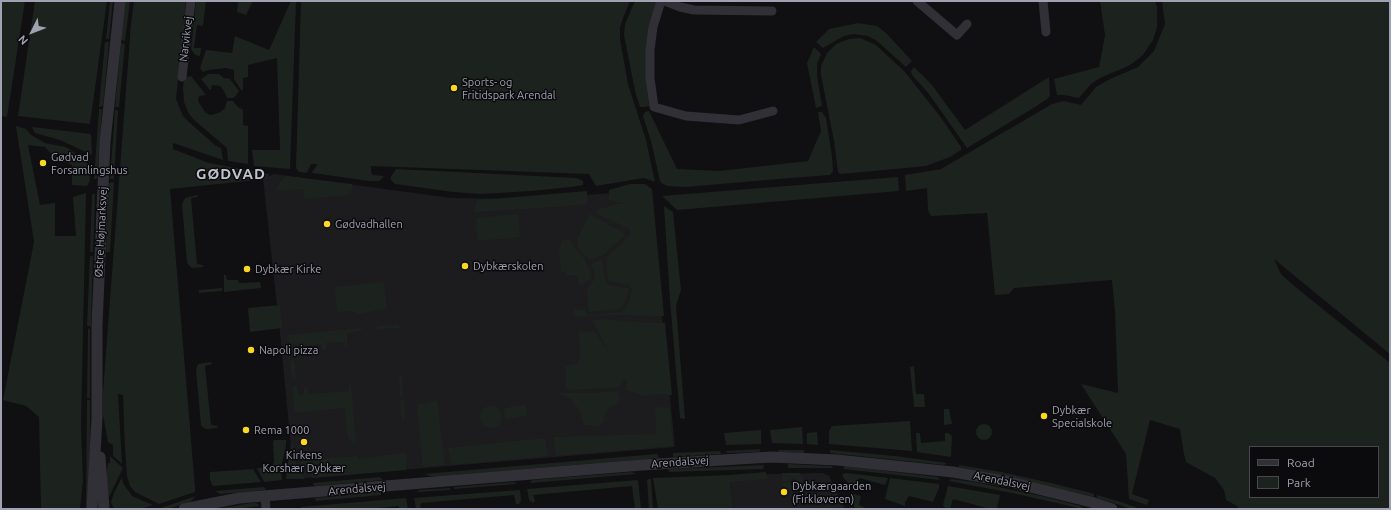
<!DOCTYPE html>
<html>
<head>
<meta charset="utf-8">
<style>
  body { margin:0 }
  #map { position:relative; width:1391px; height:510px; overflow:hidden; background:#100f11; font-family:Ubuntu,sans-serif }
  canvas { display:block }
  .frame { position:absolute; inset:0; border:2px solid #a0a2b2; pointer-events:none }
  .legend { position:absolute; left:1249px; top:446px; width:130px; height:52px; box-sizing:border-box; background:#0b0a0c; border:1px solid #47474e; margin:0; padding:5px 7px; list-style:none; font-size:12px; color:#a0a2b2 }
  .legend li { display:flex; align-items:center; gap:8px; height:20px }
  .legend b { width:20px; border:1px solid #47474e }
  .north { position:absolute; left:12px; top:12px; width:40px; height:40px; -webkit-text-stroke:3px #0b0a0c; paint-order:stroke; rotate:228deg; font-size:11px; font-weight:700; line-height:16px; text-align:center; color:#a0a2b2 }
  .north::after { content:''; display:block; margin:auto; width:14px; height:18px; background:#a0a2b2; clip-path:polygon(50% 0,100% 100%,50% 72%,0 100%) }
</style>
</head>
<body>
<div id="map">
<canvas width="1391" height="510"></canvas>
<div class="frame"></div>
<ul class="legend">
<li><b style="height:5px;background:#303036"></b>Road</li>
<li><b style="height:11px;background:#1c231e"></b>Park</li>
</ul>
<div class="north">N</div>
</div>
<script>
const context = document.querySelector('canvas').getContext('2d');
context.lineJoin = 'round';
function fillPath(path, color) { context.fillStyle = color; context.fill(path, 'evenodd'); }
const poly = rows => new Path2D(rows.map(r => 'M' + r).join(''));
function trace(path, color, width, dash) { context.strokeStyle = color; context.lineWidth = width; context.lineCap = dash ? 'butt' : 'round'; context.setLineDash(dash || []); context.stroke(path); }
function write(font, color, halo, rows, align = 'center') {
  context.font = font + ' Ubuntu,sans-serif'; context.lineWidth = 3; context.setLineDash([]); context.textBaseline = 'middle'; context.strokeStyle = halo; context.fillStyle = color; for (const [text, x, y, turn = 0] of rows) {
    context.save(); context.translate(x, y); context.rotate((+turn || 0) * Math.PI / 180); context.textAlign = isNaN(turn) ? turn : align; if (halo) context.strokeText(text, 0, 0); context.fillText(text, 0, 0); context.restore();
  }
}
const built = poly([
  [274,174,451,198,531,199,612,193,650,195,675,447,294,479,280,333,263,178],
  [822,473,829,476,845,509,733,509,729,475]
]);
const green = poly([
  [1,1,25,1,7,117,1,116],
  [35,1,107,1,90,124,18,116],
  [110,1,113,1,109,39,106,39],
  [125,1,130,1,125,41,121,40],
  [134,1,186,1,176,99,183,116,190,123,216,146,221,148,223,160,173,143,173,149,209,163,269,174,267,179,170,189,195,488,195,492,159,504,135,492,130,486,127,476,125,450,123,395,118,394,122,464,113,456,113,445,108,442,103,415,103,392,131,24],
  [196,1,206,1,203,26,197,25,194,48,201,48,200,56,195,55,191,49],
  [238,1,253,1,246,15,237,12],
  [291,1,296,1,290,169,254,166,252,150,280,150,277,58,248,65,248,77,243,78,243,90,241,90,234,79,234,70,226,68,208,70,203,72,200,68,206,50,232,53,235,36,269,50],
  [301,1,630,1,623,18,620,28,620,39,628,84,646,140,655,182,644,178,596,186,589,174,371,166,371,172,373,175,384,176,379,181,369,181,313,173,312,172,318,164,311,164,307,173,299,172,296,168],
  [635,1,658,1,646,74,649,106,644,107,640,107,635,91,624,35,625,24],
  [1100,1,1155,1,1157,7,1157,27,1153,40,1143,55,1133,63,1126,67,1100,78,1091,84,1079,98,1064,95,1057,95,1054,79,1099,67,1105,35],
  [1162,1,1390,1,1390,354,1274,259,1281,274,1293,285,1390,363,1390,509,1239,509,1237,506,1226,500,1224,490,1215,478,1186,462,1184,454,1180,429,1150,420,1132,494,1149,500,1147,505,1129,499,1126,454,1081,384,1118,393,1115,311,1112,280,1014,288,1009,294,995,295,987,213,931,216,928,210,927,188,906,191,905,175,941,169,1052,104,1064,101,1081,105,1096,87,1110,79,1138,67,1154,51,1165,24],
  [1250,447,1378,447,1378,497,1250,497],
  [858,23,877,26,886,33,912,61,906,67,877,41,868,36,854,34,844,36,823,48,816,42,829,29],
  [860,38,876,45,905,72,942,119,961,147,961,150,950,157,926,166,863,172,840,174,838,172,834,141,821,75,821,66,827,53,836,44,849,39],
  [105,42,109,42,103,106,99,107],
  [121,43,125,44,119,107,115,107],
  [814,47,821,54,817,64,817,76,822,106,816,108,807,63],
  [914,67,932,85,965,130,1049,77,1050,96,1047,99,1035,107,967,148,929,94,912,75,911,71],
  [208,74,219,74,224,78,230,79,239,91,234,98,227,98,224,91,220,86,212,85,211,90,209,89,201,79],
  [191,76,206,95,199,96,198,101,205,112,210,115,219,113,225,108,227,101,233,101,237,106,243,110,243,125,248,126,248,164,228,161,227,148,193,119,188,112,184,102,183,88,184,80,186,77],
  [99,109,102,109,97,179,94,179],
  [115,110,118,110,114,179,110,179],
  [649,111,677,169,719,171,808,161,821,131,818,112,822,112,826,118,832,156,833,171,830,175,778,179,686,187,667,186,663,184,660,181,651,141,643,116,645,112],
  [16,126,26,129,31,135,45,143,66,147,83,158,89,165,90,180,87,186,72,185,72,165,54,157,45,147,28,145,40,205,55,203,55,236,76,236,73,197,86,193,81,425,83,480,80,509,41,509,39,417,26,406,3,400,34,242],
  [32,127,91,134,92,155,60,140,35,133],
  [396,169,577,178,583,181,583,185,571,187,531,191,481,194,453,192,395,184,391,180,391,177],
  [286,176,352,184,353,191,349,191,349,195,304,199,303,189,276,191,279,183],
  [898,177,899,191,677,210,662,196],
  [114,182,110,252,106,252,109,183],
  [630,184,645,184,652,189,664,316,609,315,576,317,573,309,584,310,588,315,621,312,624,310,629,301,632,290,629,285,612,282,608,280,606,258,630,235,630,229,597,214,596,210,618,204,627,204,609,200,609,190],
  [587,191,587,204,554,207,475,212,475,206,477,200,480,200],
  [92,194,95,194,94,228,93,252,90,252],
  [197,195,198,197,191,198,197,264,203,265,203,267,192,268,187,263,182,204,185,198],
  [664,206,673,212,681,290,676,306,685,419,680,418,670,300],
  [518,214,520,237,478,241,476,218],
  [590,214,625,234,624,236,603,255,590,260,578,248,577,239],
  [562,240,571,240,572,244,583,257,589,268,591,277,584,284,581,286,578,283,577,276,567,275,566,272,561,272,559,251],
  [90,256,93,256,91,326,87,326],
  [602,259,605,280,608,285,628,288,628,293,625,303,619,309,590,312,588,309,587,288,594,280,595,276,591,264],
  [224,275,226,275,227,280,238,280,239,283,260,282,261,288,224,292],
  [384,282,387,308,359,314,352,311,337,312,335,287],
  [222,288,222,291,199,293,199,290],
  [280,305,282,328,250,332,248,308],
  [603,319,649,323,665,323,672,395,655,394,644,396,626,390,627,381,626,380,622,381,619,387,571,390,566,389,566,366,578,363,580,358,579,331,595,332,607,349,608,350,592,320],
  [399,325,399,328,377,329,377,326],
  [90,328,90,398,87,398,88,329],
  [361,328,361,331,347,333,347,347,345,347,345,342,326,343,327,350,322,350,321,344,304,346,304,352,300,352,299,345,293,345,294,354,290,355,288,335],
  [290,361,294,361,296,379,292,379],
  [211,362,212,364,205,366,211,425,218,426,217,428,207,429,204,428,201,425,196,370,198,364],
  [914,366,916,394,924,394,925,407,914,407,910,367],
  [399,375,402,375,403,396,400,396],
  [348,383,351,385,356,443,348,438,345,412,345,408,294,413,293,386,297,385,298,395,304,394,304,388,307,387,308,394,349,391],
  [619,391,618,392,620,399,613,407,611,406,606,412,603,417,605,419,600,426,584,425,580,411,571,399,559,393,593,393],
  [87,400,90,400,90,444,89,507,86,508],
  [404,400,405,420,402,420,400,401],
  [437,400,445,465,423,467,417,405],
  [526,405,527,416,505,419,504,408],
  '480 417a11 11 0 1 1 22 0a11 11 0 1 1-22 0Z',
  [655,407,670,408,673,446,556,456,553,437,656,434],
  [944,409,949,409,952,424,951,424,944,425],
  [910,421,912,451,829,444,829,431,832,426],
  '976 432a8 8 0 1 1 16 0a8 8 0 1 1-16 0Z',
  [802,427,803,444,772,443,770,430],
  [761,430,761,444,726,445,724,433],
  [817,432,818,445,807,444,807,433],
  [916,433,920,433,921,443,945,441,945,433,948,433,952,436,951,457,917,452],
  [545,438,548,456,452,465,448,448],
  [292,439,296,463,305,479,286,479,287,467],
  [274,440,286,440,286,445,281,468,282,480,264,482,257,468,271,467,274,462,273,442],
  [761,449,759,452,727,453,726,451],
  [778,450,804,450,804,453,778,452],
  [830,450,895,456,947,463,944,465,830,453],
  [720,451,721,454,673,457,673,453],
  [403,453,407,454,406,470,313,478,301,463,301,461,357,456,359,459],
  [657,454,659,458,442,476,430,476,424,474],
  [110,456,123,468,108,499,105,488,108,463,110,463],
  [788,464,831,466,833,468,788,468],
  [764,465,763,469,669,472,668,469],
  [959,465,1001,472,1051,483,1091,493,1094,494,1094,497,1001,475,959,467],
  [845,466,938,477,940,480,843,469],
  [253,469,261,482,214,486,212,485,210,479,210,472],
  [632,472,636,474,530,483,532,480],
  [766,472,768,479,730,482,733,509,658,509,653,478,729,475],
  [782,473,800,473,804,484,804,489,795,490,794,485,798,481,793,477,789,481,782,481],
  [847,473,888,478,885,485,859,478,856,485,848,483,843,477,842,474],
  [122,477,123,483,132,496,153,505,141,509,114,509,111,502,114,493],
  [380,477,383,480,314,486,313,483],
  [890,478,939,484,939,488,933,502,909,496,905,502,905,506,885,499],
  [648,479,651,479,653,509,649,509,647,480],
  [951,479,974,482,1046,497,1080,506,1083,509,1012,493,949,481],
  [638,480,641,509,635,509,632,486,533,495,535,501,533,503,529,500,527,489],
  [514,482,517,484,454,489,454,487],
  [789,482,793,486,793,490,783,490,782,483],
  [948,486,1000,495,997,509,990,509,953,499,950,509,944,507,943,505],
  [264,487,266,490,220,494,215,491],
  [450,488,450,490,417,492,419,490],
  [520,490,521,500,519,504,516,504,514,495,421,503,420,509,416,508,414,498],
  [381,492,381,495,316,501,315,498],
  [853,494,861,496,859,505,868,509,855,509,850,497,850,495],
  [1097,495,1121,502,1141,509,1132,509,1097,498],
  [196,496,190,502,168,509,161,509,161,508],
  [406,498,408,509,399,509,399,506,366,509,302,509,301,507],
  [252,503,256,503,260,506,234,509,216,509]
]);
const minor = poly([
  [661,1,653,27,650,50,650,78,654,107,686,116,739,120,773,111],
  [665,1,680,7,694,10,772,11],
  [917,1,957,35,967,24],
  [1043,1,1046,32],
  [182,77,191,1],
  [265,497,266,509]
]);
const tertiary = poly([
  [100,457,104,509],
  [92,509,97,417,97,325,105,142,120,1],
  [184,509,239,498,642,465,771,457,837,460,953,472,1010,482,1091,502,1112,509]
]);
const markers = [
  [454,88,4,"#f8d820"],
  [43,163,4,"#f8d820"],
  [327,224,4,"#f8d820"],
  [465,266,4,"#f8d820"],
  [247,269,4,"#f8d820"],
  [251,350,4,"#f8d820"],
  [1044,416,4,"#f8d820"],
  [246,430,4,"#f8d820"],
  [304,442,4,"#f8d820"],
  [784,492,4,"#f8d820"]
];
const streetNames = [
  ["Narvikvej",186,39,-83],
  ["Østre Højmarksvej",101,232,-87],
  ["Arendalsvej",680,462,-4],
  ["Arendalsvej",1002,481,12],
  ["Arendalsvej",357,489,-5]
];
const poiNames = [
  ["Sports- og",462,82],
  ["Fritidspark Arendal",462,95],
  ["Gødvad",51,157],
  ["Forsamlingshus",51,170],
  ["Gødvadhallen",335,224],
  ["Dybkærskolen",473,266],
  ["Dybkær Kirke",255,269],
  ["Napoli pizza",259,350],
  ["Dybkær",1052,410],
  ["Specialskole",1052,423],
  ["Rema 1000",254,430],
  ["Kirkens",304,455,"center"],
  ["Korshær Dybkær",304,468,"center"],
  ["Dybkærgaarden",792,486],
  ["(Firkløveren)",792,499]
];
const districtNames = [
  ["GØDVAD",231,174]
];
fillPath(built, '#1c1b1e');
fillPath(green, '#1c231e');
trace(minor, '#303036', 9);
trace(tertiary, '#303036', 11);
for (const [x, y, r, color] of markers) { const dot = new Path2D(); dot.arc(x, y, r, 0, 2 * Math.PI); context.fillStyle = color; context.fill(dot); trace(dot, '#0b0a0c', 1.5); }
write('11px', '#a0a2b2', '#0b0a0c', streetNames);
write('11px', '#a0a2b2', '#0b0a0c', poiNames, 'left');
context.letterSpacing = '1px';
write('bold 15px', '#c1c2ce', '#0b0a0c', districtNames);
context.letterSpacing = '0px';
</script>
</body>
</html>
